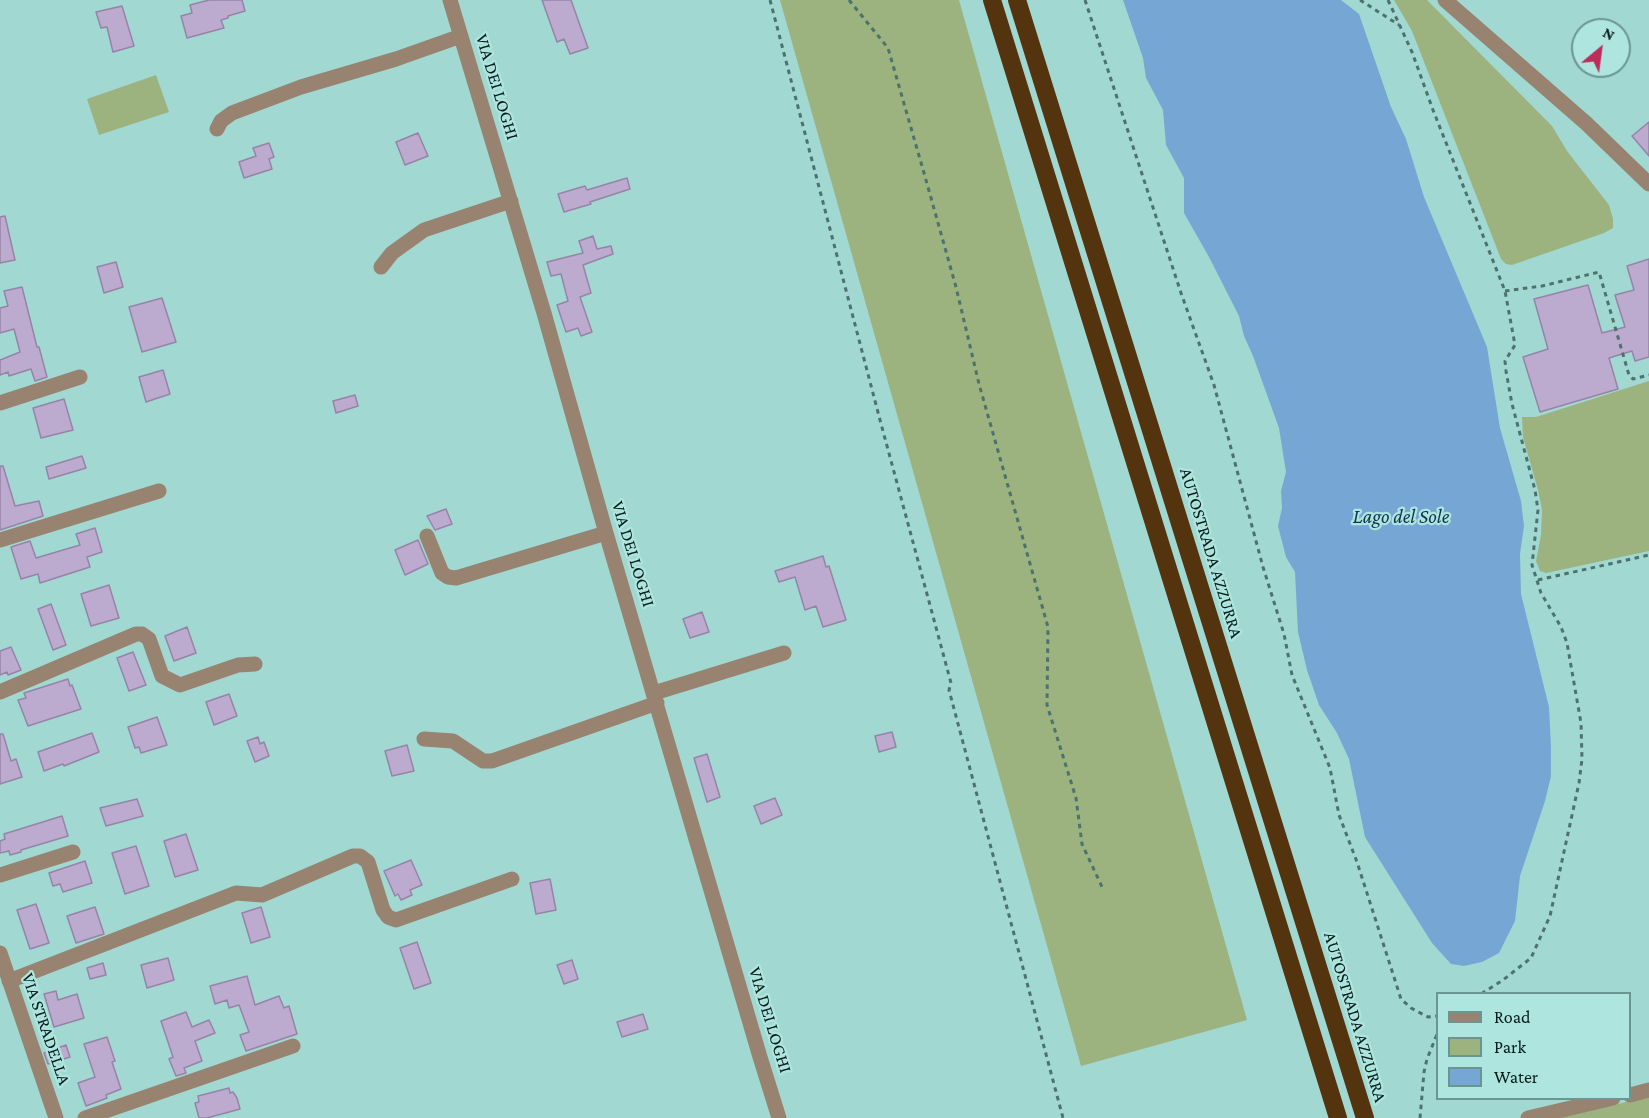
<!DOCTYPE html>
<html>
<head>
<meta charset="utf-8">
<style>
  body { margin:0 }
  #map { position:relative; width:1649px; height:1118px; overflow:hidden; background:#a1d8d2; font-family:"Crimson Pro",serif }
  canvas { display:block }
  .legend { position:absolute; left:1436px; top:992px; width:195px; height:108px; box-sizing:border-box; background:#aee5df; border:2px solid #6b9591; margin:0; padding:8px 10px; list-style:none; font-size:18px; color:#071d1b }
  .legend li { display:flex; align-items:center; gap:12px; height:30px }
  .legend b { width:30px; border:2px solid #6b9591 }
  .north { position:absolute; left:1571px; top:18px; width:60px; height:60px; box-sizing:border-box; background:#aee5df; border:2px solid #6b9591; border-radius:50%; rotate:29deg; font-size:16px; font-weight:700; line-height:24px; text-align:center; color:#071d1b }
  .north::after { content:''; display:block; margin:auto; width:21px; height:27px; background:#bc2d59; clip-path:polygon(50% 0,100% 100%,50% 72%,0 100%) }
</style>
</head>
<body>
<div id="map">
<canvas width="1649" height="1118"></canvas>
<ul class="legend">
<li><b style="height:8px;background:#97836f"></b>Road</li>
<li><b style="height:16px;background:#9cb37f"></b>Park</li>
<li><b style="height:16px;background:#76a7d4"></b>Water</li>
</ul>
<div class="north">N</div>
</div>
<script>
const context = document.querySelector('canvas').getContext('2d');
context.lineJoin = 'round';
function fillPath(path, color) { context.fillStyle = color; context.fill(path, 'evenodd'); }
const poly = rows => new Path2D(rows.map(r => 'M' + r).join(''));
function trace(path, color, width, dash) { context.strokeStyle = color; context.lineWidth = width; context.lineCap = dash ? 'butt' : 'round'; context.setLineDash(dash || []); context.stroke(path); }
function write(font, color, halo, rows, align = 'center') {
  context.font = font + ' "Crimson Pro",serif'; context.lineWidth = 4.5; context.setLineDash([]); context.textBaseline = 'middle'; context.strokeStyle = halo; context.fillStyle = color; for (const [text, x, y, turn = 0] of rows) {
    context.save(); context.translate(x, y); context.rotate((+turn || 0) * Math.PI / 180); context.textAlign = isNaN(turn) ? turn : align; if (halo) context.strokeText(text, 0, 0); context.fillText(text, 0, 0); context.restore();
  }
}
const green = poly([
  [780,0,959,0,1247,1020,1081,1066],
  [1394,0,1427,0,1552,126,1567,151,1609,205,1613,219,1613,228,1604,233,1512,265,1506,264,1501,259,1412,31],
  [156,75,169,112,99,135,87,99],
  [1649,381,1649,551,1546,573,1540,571,1536,561,1541,535,1542,510,1538,490,1523,437,1522,417,1536,417],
  [1649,1097,1649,1118,1554,1118]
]);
const water = poly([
  [1123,0,1341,0,1359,14,1391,107,1406,139,1424,197,1487,347,1500,428,1521,501,1524,526,1520,554,1521,594,1549,707,1551,747,1551,776,1545,801,1520,876,1515,921,1499,953,1482,962,1464,966,1451,964,1432,943,1365,837,1349,759,1337,733,1319,705,1307,670,1298,632,1295,572,1286,557,1278,526,1282,508,1281,491,1286,472,1279,428,1253,356,1244,336,1239,316,1209,257,1184,213,1184,178,1166,145,1163,110,1146,78,1143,58]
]);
const building = poly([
  [209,0,242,0,245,11,228,16,228,18,221,20,224,28,187,38,181,16,192,13,190,5,209,0],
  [542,0,571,0,588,48,570,54,564,39,557,42,542,0],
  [122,6,134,46,113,52,107,27,101,28,96,12,122,6],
  [1649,122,1649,156,1632,136,1649,122],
  [418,133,428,156,405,165,396,142,418,133],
  [269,143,274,157,269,159,272,169,244,178,239,162,256,156,253,148,269,143],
  [627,178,630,189,590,202,591,204,564,212,558,194,585,186,587,190,627,178],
  [5,216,15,260,0,263,0,217,5,216],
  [593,236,597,249,611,246,613,254,583,265,591,293,580,297,592,332,581,336,578,328,566,332,557,305,568,301,561,274,551,276,547,262,583,253,579,241,593,236],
  [1649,259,1649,357,1635,361,1632,351,1609,358,1618,389,1540,412,1523,357,1548,349,1534,299,1588,285,1602,333,1625,327,1615,295,1634,290,1627,266,1649,259],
  [116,262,123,287,104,293,97,267,116,262],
  [22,287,37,347,39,347,47,377,35,381,31,369,9,376,8,372,0,375,0,360,20,352,14,329,0,333,0,308,8,306,4,291,22,287],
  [162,298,176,342,142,352,129,307,162,298],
  [163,370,170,394,146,402,139,377,163,370],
  [355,395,358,406,336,413,333,401,355,395],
  [64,399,73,430,41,438,33,408,64,399],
  [82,456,86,468,49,479,46,467,82,456],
  [0,466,3,466,15,506,39,501,43,516,0,530,0,466],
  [446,509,452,524,435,530,427,516,446,509],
  [95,528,102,552,87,557,90,567,40,583,38,574,21,579,11,547,30,541,36,558,80,545,76,534,95,528],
  [418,540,428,564,405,575,395,550,418,540],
  [823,556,826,567,829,566,846,620,823,627,816,606,805,610,795,577,779,582,775,571,823,556],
  [109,585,119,618,91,626,81,594,109,585],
  [51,604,66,645,53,650,38,609,51,604],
  [702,612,709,632,690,638,683,619,702,612],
  [187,627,196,653,174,661,165,636,187,627],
  [11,647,21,670,8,675,7,672,0,675,0,651,11,647],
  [133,652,146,685,129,691,117,658,133,652],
  [68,679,70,686,72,685,81,709,28,726,18,700,26,698,24,693,68,679],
  [229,694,237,716,214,725,206,702,229,694],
  [157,717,167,745,141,753,139,747,135,748,128,727,157,717],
  [892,732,896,747,879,752,875,736,892,732],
  [92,733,99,752,64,766,63,764,44,771,38,752,92,733],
  [0,734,3,734,11,761,16,759,22,777,0,784,0,734],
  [258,737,260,744,264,742,269,756,255,762,247,741,258,737],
  [407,745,414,771,392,776,385,751,407,745],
  [707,754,720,797,707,802,694,758,707,754],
  [775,798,782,815,761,824,754,806,775,798],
  [137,799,143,816,106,826,100,808,137,799],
  [62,816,68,836,21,850,21,852,10,855,9,851,0,853,0,841,5,839,4,834,62,816],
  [186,834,198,870,175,877,164,841,186,834],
  [136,846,149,886,125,894,112,853,136,846],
  [411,860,422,885,410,890,412,895,401,900,398,894,395,896,384,871,411,860],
  [85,861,92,883,63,892,60,884,53,886,49,873,85,861],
  [550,879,556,910,536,914,530,883,550,879],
  [36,904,49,943,30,949,17,910,36,904],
  [95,907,104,934,76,943,67,916,95,907],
  [261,907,270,937,251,943,242,913,261,907],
  [417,942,431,983,414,989,400,948,417,942],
  [168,958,174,980,147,988,141,965,168,958],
  [572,960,578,979,564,984,557,965,572,960],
  [103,963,106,975,90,979,87,968,103,963],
  [247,976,255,1005,279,996,284,1008,289,1006,297,1034,246,1051,240,1035,249,1032,239,1005,229,1008,227,1000,215,1004,210,986,247,976],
  [56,991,58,1000,77,994,84,1018,54,1027,44,994,56,991],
  [186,1012,192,1027,209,1020,215,1033,195,1041,202,1061,184,1068,186,1073,176,1076,169,1059,173,1057,161,1021,186,1012],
  [643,1014,648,1029,622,1037,617,1022,643,1014],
  [107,1037,115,1061,112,1062,121,1089,106,1095,107,1098,86,1106,78,1083,95,1077,84,1044,107,1037],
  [66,1045,70,1057,48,1064,44,1053,66,1045],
  [229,1088,230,1093,233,1092,237,1098,240,1109,207,1118,199,1118,195,1103,199,1102,198,1096,229,1088]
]);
const path = poly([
  [770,0,880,420,951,683,949,690,1063,1118],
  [849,0,888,48,924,173,956,287,979,384,1048,627,1047,705,1076,798,1082,844,1103,889],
  [1085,0,1181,293,1214,385,1263,567,1284,634,1292,675,1330,768,1339,815,1357,862,1401,999,1411,1008,1428,1017,1438,1016],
  [1360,0,1399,25],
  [1388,0,1412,52,1433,110,1505,291,1515,345,1505,361,1506,371,1512,404,1535,490,1538,510,1532,565,1541,593,1561,627,1567,643,1581,723,1582,759,1579,783,1550,916,1531,958,1503,980,1481,994],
  [1505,291,1542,286,1599,272,1629,375,1633,379,1649,375],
  [1538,580,1649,555],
  [1420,1118,1424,1072,1427,1059,1438,1032]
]);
const minor = poly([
  [450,0,544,313,606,533,760,1057,779,1118],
  [1445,0,1587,124,1649,184],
  [217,129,221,121,232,113,301,87,396,59,461,36],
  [381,267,392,253,424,230,511,201],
  [0,403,80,377],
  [427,536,442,573,448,577,456,578,606,533],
  [0,540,159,491],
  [0,692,136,634,142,634,149,639,162,676,180,685,238,665,255,664],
  [654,693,784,653],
  [424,739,453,741,483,761,492,761,657,703],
  [0,875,73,852],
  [0,953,56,1118],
  [9,981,236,893,262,895,353,856,360,856,368,862,383,910,388,917,396,920,512,879],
  [1630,1095,1649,1090],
  [85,1118,293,1046],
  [1528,1118,1613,1098]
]);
const highway = poly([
  [992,0,1338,1118],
  [1017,0,1365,1118]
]);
const streetNames = [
  ["VIA DEI LOGHI",497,87,73],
  ["AUTOSTRADA AZZURRA",1211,553,73],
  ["VIA DEI LOGHI",633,554,73],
  ["AUTOSTRADA AZZURRA",1355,1017,73],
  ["VIA DEI LOGHI",770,1020,73],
  ["VIA STRADELLA",46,1029,71]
];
const waterNames = [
  ["Lago del Sole",1401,517]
];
fillPath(green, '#9cb37f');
fillPath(water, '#76a7d4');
fillPath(building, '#bdaacf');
trace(building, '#9684a8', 1.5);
trace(path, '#4d726e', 3, [4.5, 4.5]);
trace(minor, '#97836f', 15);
trace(highway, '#53340e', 18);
write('18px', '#071d1b', '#aee5df', streetNames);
write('italic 20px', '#0f3452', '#aee5df', waterNames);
</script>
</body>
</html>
